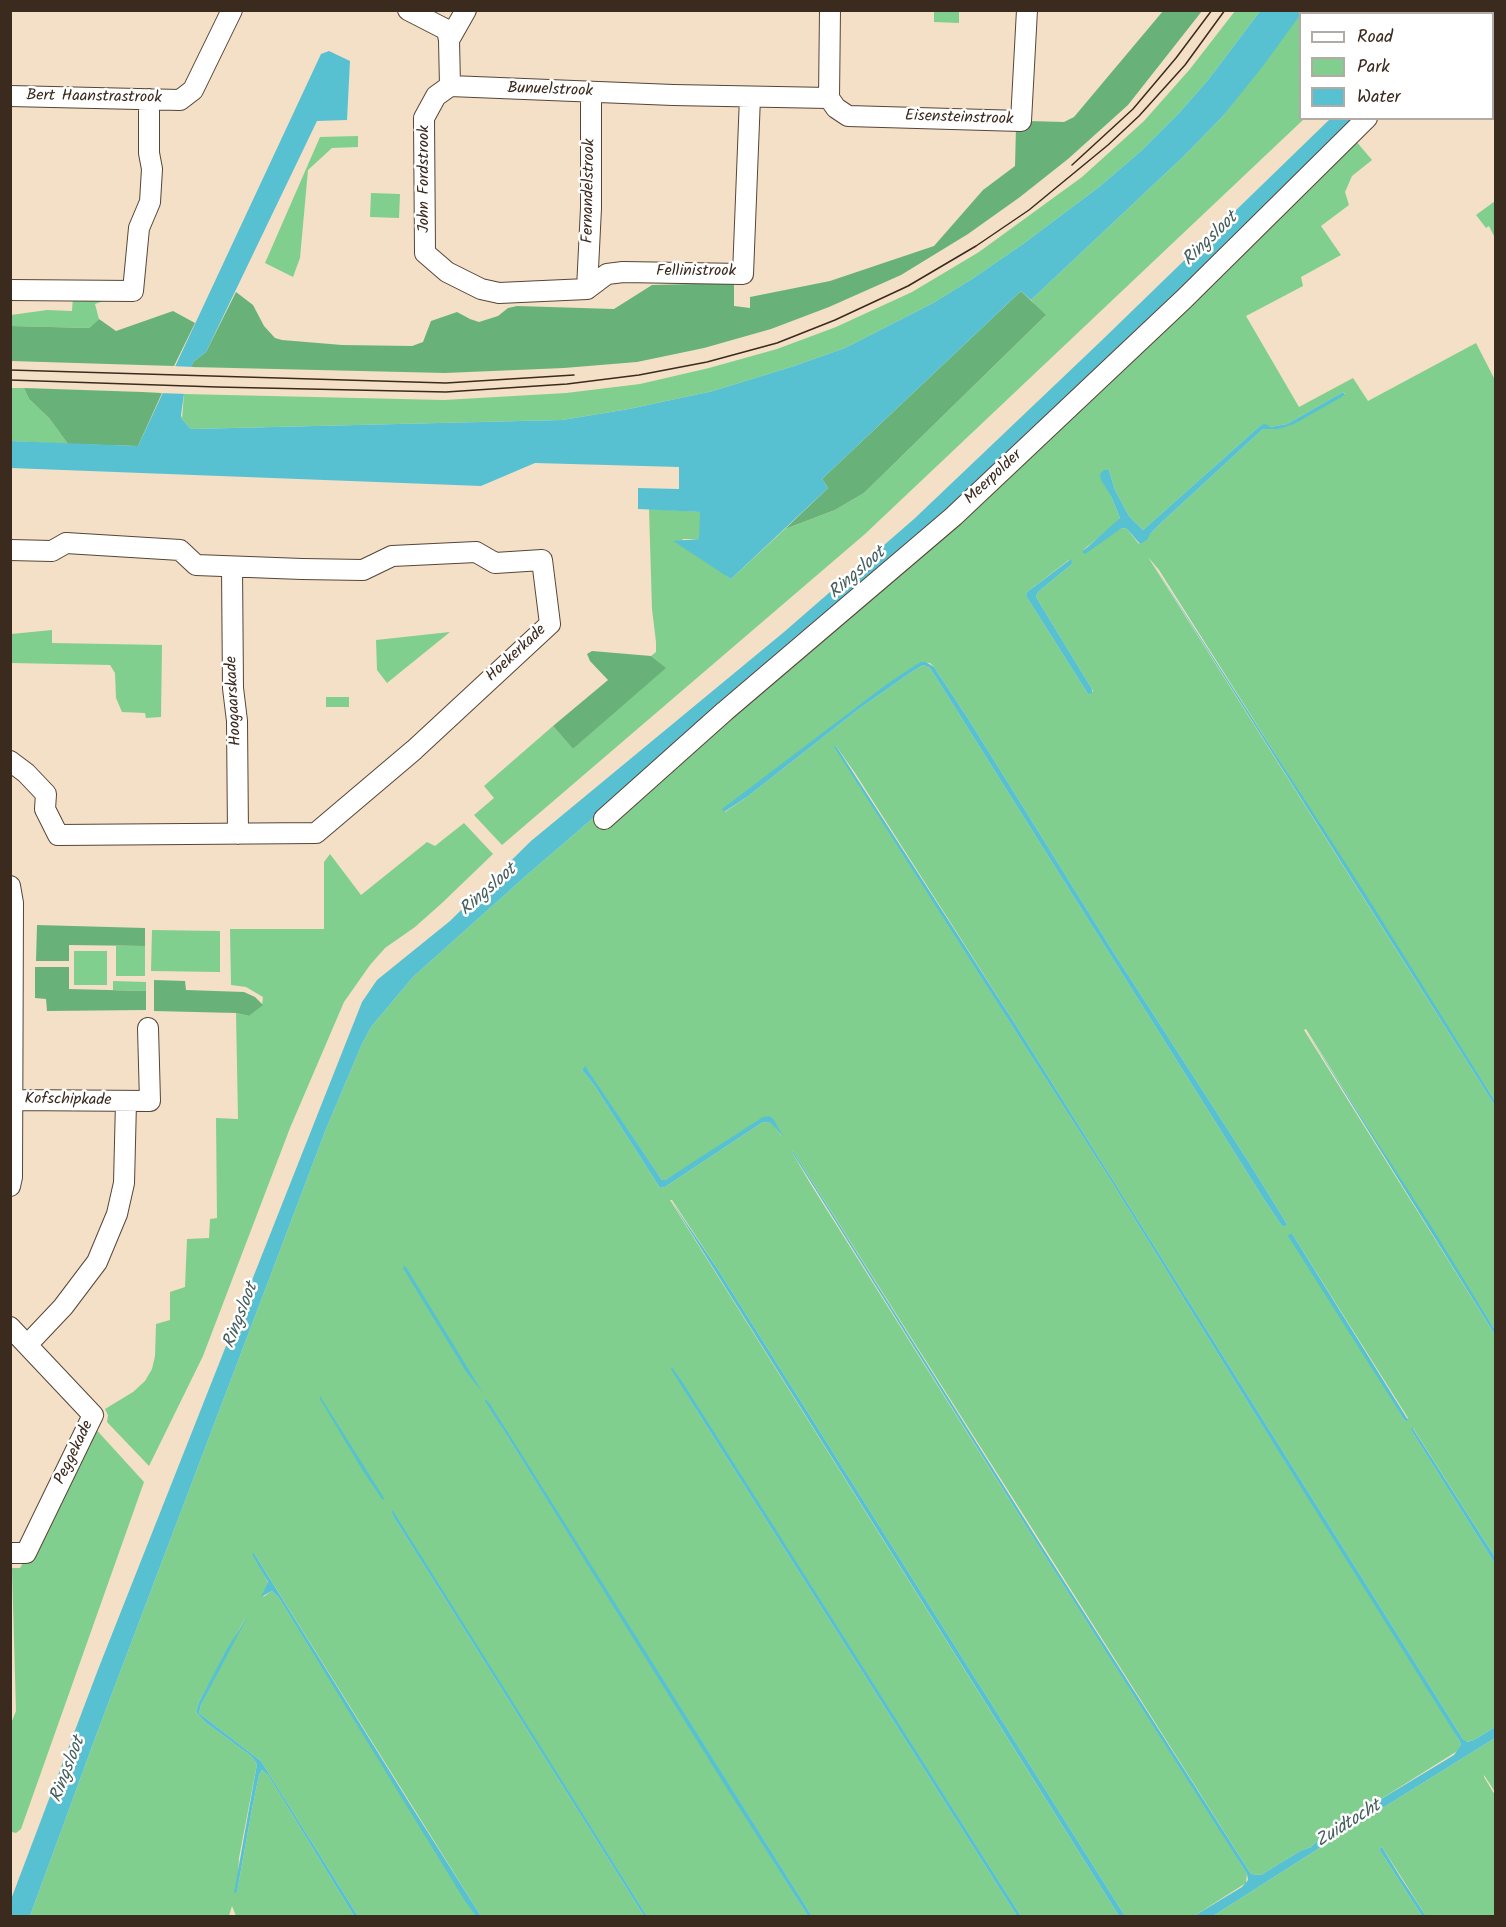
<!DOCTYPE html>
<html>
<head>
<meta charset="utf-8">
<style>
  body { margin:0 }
  #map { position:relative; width:1506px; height:1927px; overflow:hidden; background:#f3e0c6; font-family:Kalam,sans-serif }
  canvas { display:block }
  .frame { position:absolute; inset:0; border:12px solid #3b2a1e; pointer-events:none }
  .legend { position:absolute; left:1299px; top:12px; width:195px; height:108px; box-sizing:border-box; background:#fff; border:2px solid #b1aaa5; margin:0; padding:8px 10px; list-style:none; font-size:18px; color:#3b2a1e }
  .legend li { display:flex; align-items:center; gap:12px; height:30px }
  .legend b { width:30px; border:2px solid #b1aaa5 }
</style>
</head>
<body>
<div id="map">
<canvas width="1506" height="1927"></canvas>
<div class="frame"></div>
<ul class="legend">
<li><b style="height:8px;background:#fff"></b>Road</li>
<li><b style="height:16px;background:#81cf8e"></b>Park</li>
<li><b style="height:16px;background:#57c1d2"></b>Water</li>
</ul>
</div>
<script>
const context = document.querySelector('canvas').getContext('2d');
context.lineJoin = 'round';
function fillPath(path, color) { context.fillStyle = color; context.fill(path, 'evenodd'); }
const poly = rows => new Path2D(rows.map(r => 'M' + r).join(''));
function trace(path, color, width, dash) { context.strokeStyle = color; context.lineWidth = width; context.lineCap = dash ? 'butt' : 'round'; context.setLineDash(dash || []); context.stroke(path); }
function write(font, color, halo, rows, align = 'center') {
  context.font = font + ' Kalam,sans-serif'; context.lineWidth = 5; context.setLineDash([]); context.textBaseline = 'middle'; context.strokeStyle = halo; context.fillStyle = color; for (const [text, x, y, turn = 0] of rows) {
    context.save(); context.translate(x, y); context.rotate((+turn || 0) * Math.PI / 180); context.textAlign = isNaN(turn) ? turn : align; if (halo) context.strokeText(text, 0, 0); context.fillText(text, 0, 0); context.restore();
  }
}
const green = poly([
  [1303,10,1417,11,1414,14,1301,14],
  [934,11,959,11,959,23,934,22],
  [1235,11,1260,11,1208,80,1179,113,1141,151,1099,187,1023,244,972,279,933,303,845,348,794,366,713,391,629,409,562,420,191,429,182,419,184,394,444,400,566,393,640,384,709,368,777,349,836,327,912,292,979,252,1082,177,1144,121,1190,69],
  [1300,14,1300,118,1304,119,865,534,502,845,474,815,494,798,484,786,553,726,573,749,665,668,651,656,656,652,656,642,652,609,649,509,701,512,700,539,682,539,731,579,785,529,835,510,864,493,1045,316,1031,300,1184,156,1223,116],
  [1361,119,1377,119,1355,140,1372,160,1352,176,1345,192,1349,205,1321,226,1341,255,1301,277,1303,286,1246,316,1299,407,1353,378,1368,401,1476,343,1495,380,1495,1101,1159,570,1148,557,1495,1106,1495,1330,1306,1029,1304,1030,1495,1335,1495,1557,1413,1428,1411,1430,1495,1564,1495,1727,1474,1740,1466,1742,1463,1739,1014,1022,855,773,836,746,835,748,1113,1184,1255,1414,1430,1690,1459,1740,1461,1745,1459,1750,1322,1836,1311,1847,1300,1851,1261,1875,1251,1874,793,1151,792,1152,810,1183,1029,1531,1234,1853,1247,1874,1246,1883,1194,1916,1125,1916,717,1268,672,1200,670,1200,1119,1916,1021,1916,672,1367,690,1400,1017,1916,812,1916,486,1399,486,1401,509,1439,808,1916,647,1916,391,1510,393,1516,644,1916,481,1916,254,1553,268,1583,263,1597,272,1591,279,1598,476,1916,358,1916,261,1761,199,1713,201,1705,246,1617,199,1702,196,1712,205,1722,251,1756,257,1764,239,1858,237,1892,252,1809,259,1775,262,1770,268,1775,354,1916,236,1916,232,1906,229,1916,30,1916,97,1733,326,1129,362,1044,371,1027,413,977,528,874,970,494],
  [1343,392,1345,394,1279,429,1263,429,1162,522,1151,533,1146,540,1139,544,1127,529,1122,528,1083,550,1114,525,1120,518,1111,496,1109,470,1115,490,1129,516,1143,530,1261,425,1270,427,1287,424],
  [1069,560,1072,564,1038,592,1036,597,1092,689,1093,691,1088,694,1026,596,1027,592],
  [920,662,930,663,934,667,969,720,1114,953,1250,1164,1287,1224,1286,1227,1282,1226,1265,1201,930,668,923,665,910,673,859,709,747,797,725,812,723,809],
  [585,1067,662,1180,665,1180,770,1116,783,1138,772,1123,763,1122,665,1187,660,1188,594,1085,582,1070],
  [1289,1233,1293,1235,1408,1418,1405,1421],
  [358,136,358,147,332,148,308,170,300,258,293,277,265,263,320,137],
  [371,193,400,194,399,218,370,217],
  [1495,201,1495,238,1489,226,1486,228,1476,215],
  [73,296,106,300,95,304,99,319,89,328,11,326,11,315,47,310,72,311],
  [11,388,24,388,29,399,49,418,68,444,11,441],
  [52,630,52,643,162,645,161,717,146,718,145,713,122,712,116,698,115,673,110,665,11,663,11,634],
  [450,632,387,683,377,670,376,640],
  [326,697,349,697,349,707,326,707],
  [464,823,493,854,442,903,415,927,385,948,370,965,344,1002,290,1128,203,1356,149,1466,107,1422,108,1415,105,1409,133,1392,145,1381,152,1369,155,1356,156,1324,170,1320,170,1292,185,1287,187,1239,209,1238,210,1219,217,1218,216,1118,238,1119,236,1013,249,1016,262,1005,263,997,246,987,231,985,230,929,324,929,324,862,330,854,361,895,427,842,435,846],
  [152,930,220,931,220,972,151,971],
  [116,946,145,946,145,976,116,976],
  [74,951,107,951,107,985,74,985],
  [113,981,146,982,146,991,113,990],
  [92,1425,144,1482,21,1829,16,1833,12,1832,11,1832,10,1726,16,1711,12,1568,20,1568,28,1554],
  [1495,1738,1495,1792,1484,1775,1484,1777,1495,1795,1495,1916,1426,1916,1382,1847,1379,1849,1422,1916,1213,1916,1365,1819]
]);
const forest = poly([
  [1163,11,1202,11,1128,105,1068,159,1020,197,968,234,901,275,829,307,771,329,704,348,637,362,564,368,445,373,191,367,193,362,206,352,236,292,253,305,264,326,275,338,282,340,342,345,412,346,423,342,431,321,457,312,470,319,479,322,498,316,508,308,517,306,614,309,652,285,734,283,734,306,750,308,750,297,830,281,934,246,983,190,1015,166,1016,127,1028,121,1064,122,1074,117],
  [1021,291,1046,315,864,493,835,510,785,529,828,488,822,479],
  [173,311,195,323,174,366,11,361,11,326,89,328,99,319,116,331],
  [24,388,142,392,162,393,138,446,68,444,49,418,29,399],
  [592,651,651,656,666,668,573,749,553,726,608,680,590,661,587,654],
  [37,925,145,928,145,946,69,945,69,961,36,961],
  [35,967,69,967,69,989,146,991,146,1010,47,1011,46,999,35,998],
  [154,980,185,981,186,990,244,992,255,997,263,1005,249,1016,236,1013,154,1011]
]);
const water = poly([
  [1260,11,1303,11,1263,66,1223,116,1184,156,1031,300,1021,291,822,479,828,488,731,579,673,541,699,539,700,512,638,509,638,488,679,489,679,467,535,463,481,486,11,468,11,441,138,446,321,54,329,51,350,61,347,120,317,121,206,352,193,362,184,394,181,415,182,419,191,429,562,420,629,409,713,391,794,366,845,348,933,303,972,279,1023,244,1099,187,1141,151,1179,113,1208,80],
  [1330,119,1361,119,970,494,528,874,413,977,371,1027,362,1044,326,1129,97,1733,30,1916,11,1916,10,1902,99,1667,362,1002,377,980,450,921,531,841,784,632,914,519,1099,343],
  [1343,392,1345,395,1294,424,1279,429,1263,429,1162,522,1151,533,1147,540,1140,544,1127,529,1122,528,1085,554,1082,552,1120,518,1111,496,1101,480,1100,474,1104,470,1109,470,1115,490,1129,516,1143,530,1261,425,1266,424,1270,427,1287,424],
  [1148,556,1363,890,1495,1101,1495,1106],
  [1071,559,1072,564,1038,592,1036,597,1092,689,1092,693,1088,694,1026,596,1027,592],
  [920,662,926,662,934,667,969,720,1114,953,1250,1164,1287,1224,1286,1227,1282,1226,1265,1201,930,668,923,665,910,673,859,709,747,797,724,812,722,809,887,684],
  [836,746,1014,1022,1463,1739,1467,1742,1474,1740,1495,1727,1495,1738,1365,1819,1213,1916,1194,1916,1242,1887,1248,1880,1247,1874,1029,1531,792,1152,793,1151,1039,1542,1251,1874,1261,1875,1300,1851,1311,1847,1322,1836,1358,1813,1454,1755,1461,1745,1459,1740,1255,1414,1113,1184,834,747],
  [1305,1029,1433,1229,1495,1330,1495,1335],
  [585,1066,662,1180,665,1180,763,1117,770,1116,774,1120,784,1138,771,1123,763,1122,665,1187,660,1188,594,1085,582,1070],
  [670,1199,717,1268,1125,1916,1119,1916],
  [1290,1233,1293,1235,1408,1420,1405,1421,1288,1236],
  [404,1266,406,1267,483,1393,467,1373,423,1301,403,1268],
  [672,1367,683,1383,1021,1916,1017,1916,690,1400,671,1369],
  [320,1396,384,1498,384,1500,382,1499,363,1471,320,1399],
  [486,1399,490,1404,812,1916,808,1916,719,1776,509,1439,485,1401],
  [1412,1427,1495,1557,1495,1564,1411,1430],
  [391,1510,393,1511,647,1916,644,1916,393,1516],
  [254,1553,410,1804,481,1916,476,1916,465,1901,279,1598,272,1591,261,1597,268,1582,252,1554],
  [248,1616,201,1705,199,1713,261,1761,358,1916,354,1916,268,1775,262,1770,259,1775,252,1809,237,1892,234,1893,257,1764,251,1756,205,1722,196,1712,199,1702,228,1647],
  [1382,1847,1399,1875,1426,1916,1422,1916,1379,1849]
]);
const pier = poly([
  [171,366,194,367,187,394,159,393]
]);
const minor = poly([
  [408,10,447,30,449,40,450,86,673,95,829,98],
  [1476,14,1479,10],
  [449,40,466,10],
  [450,86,436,96,424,118,425,253,447,272,481,289,499,293,587,289],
  [10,96,180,100,193,90,232,10],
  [829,98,836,108,848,116,1021,121,1027,10],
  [829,98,830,10],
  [587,289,607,274,623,272,743,274,750,97],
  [587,289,591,208,591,92],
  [10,290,133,291,139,228,150,202,152,169,149,153,149,99],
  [10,550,52,551,66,543,180,550,196,565,302,569,363,570,392,556,476,552,495,563,542,560,550,624,414,750,316,833,58,835,45,809,46,794,26,773,10,761],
  [232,567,233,688,237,721,238,834],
  [604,819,725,711,954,516,1184,299,1367,118],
  [10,886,13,903,12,1177,10,1186],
  [11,1100,150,1101,148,1028],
  [10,1327,93,1415,26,1553,10,1553],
  [28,1344,63,1307,97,1262,117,1214,124,1183,126,1102]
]);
const tram = poly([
  [1072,165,1133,109,1176,58,1212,10],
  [10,370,446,383,574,375],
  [10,380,217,387,446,392,567,384,639,375,707,362,777,343,835,320,908,286,976,246,1029,210,1108,145,1139,116,1185,65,1225,10]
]);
const streetNames = [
  ["Bunuelstrook",550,91,2],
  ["Bert Haanstrastrook",94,98,1],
  ["Eisensteinstrook",959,119,2],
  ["John Fordstrook",425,179,-90],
  ["Fernandelstrook",590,191,-89],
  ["Fellinistrook",696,272],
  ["Meerpolder",994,478,-43],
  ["Hoekerkade",517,654,-43],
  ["Hoogaarskade",235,701,-93],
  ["Kofschipkade",68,1101,1],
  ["Peggekade",75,1453,-64]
];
const waterNames = [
  ["Ringsloot",1211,240,-44],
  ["Ringsloot",858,574,-41],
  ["Ringsloot",489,891,-41],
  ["Ringsloot",242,1316,-69],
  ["Ringsloot",69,1770,-69],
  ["Zuidtocht",1349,1825,-32]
];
fillPath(green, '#81cf8e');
fillPath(forest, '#68b279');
fillPath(water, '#57c1d2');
fillPath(pier, '#f3e0c6');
trace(minor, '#574537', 22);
trace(minor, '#fff', 20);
trace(tram, '#3b2a1e', 1.5);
write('16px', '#3b2a1e', '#fff', streetNames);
write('italic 18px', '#455f5d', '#fff', waterNames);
</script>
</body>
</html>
